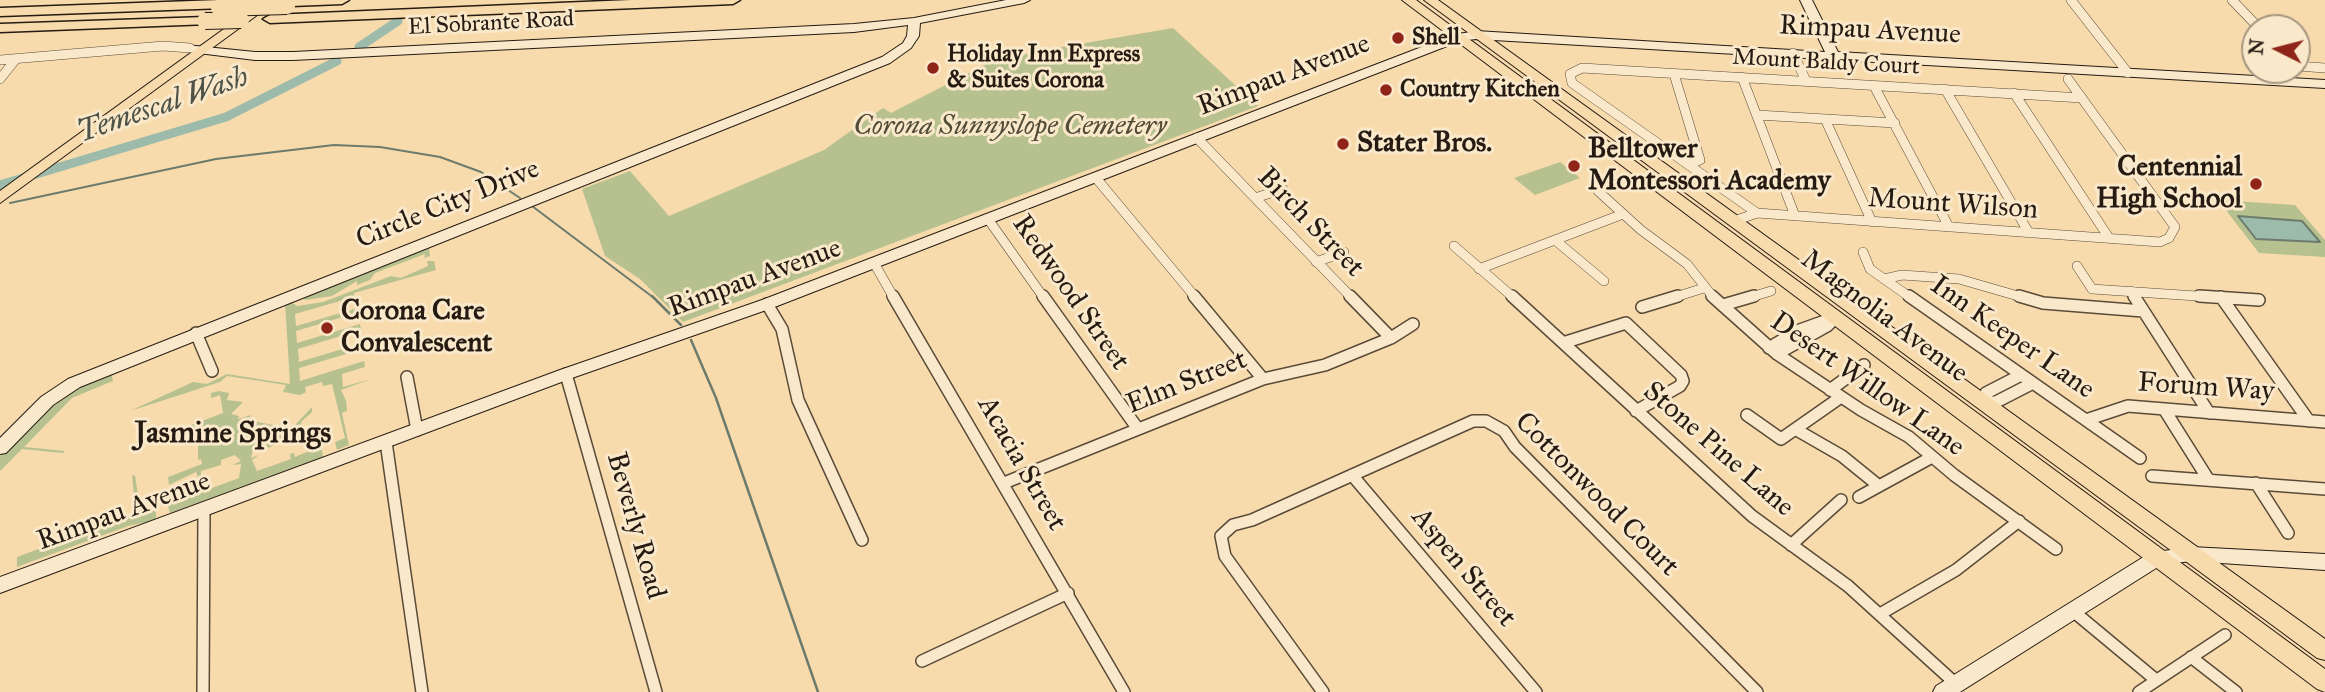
<!DOCTYPE html>
<html>
<head>
<meta charset="utf-8">
<style>
  body { margin:0 }
  #map { position:relative; width:2325px; height:692px; overflow:hidden; background:#f8dbad; font-family:"IM FELL Great Primer",serif }
  canvas { display:block }
  .north { position:absolute; left:2241px; top:14px; width:70px; height:70px; box-sizing:border-box; background:#fae8ca; border:2px solid #a59680; border-radius:50%; rotate:276deg; font-size:19px; font-weight:700; line-height:28px; text-align:center; color:#251b12 }
  .north::after { content:''; display:block; margin:auto; width:24px; height:32px; background:#8f2418; clip-path:polygon(50% 0,100% 100%,50% 72%,0 100%) }
</style>
</head>
<body>
<div id="map">
<canvas width="2325" height="692"></canvas>
<div class="north">N</div>
</div>
<script>
const context = document.querySelector('canvas').getContext('2d');
context.lineJoin = 'round';
function fillPath(path, color) { context.fillStyle = color; context.fill(path, 'evenodd'); }
const poly = rows => new Path2D(rows.map(r => 'M' + r).join(''));
function trace(path, color, width, dash) { context.strokeStyle = color; context.lineWidth = width; context.lineCap = dash ? 'butt' : 'round'; context.setLineDash(dash || []); context.stroke(path); }
function write(font, color, halo, rows, align = 'center') {
  context.font = font + ' "IM FELL Great Primer",serif'; context.lineWidth = 6; context.setLineDash([]); context.textBaseline = 'middle'; context.strokeStyle = halo; context.fillStyle = color; for (const [text, x, y, turn = 0] of rows) {
    context.save(); context.translate(x, y); context.rotate((+turn || 0) * Math.PI / 180); context.textAlign = isNaN(turn) ? turn : align; if (halo) context.strokeText(text, 0, 0); context.fillText(text, 0, 0); context.restore();
  }
}
const green = poly([
  [1173,28,1258,106,683,322,640,279,605,256,582,189,630,171,669,216,824,150,883,108,891,113,990,62,1056,48],
  [1560,162,1580,178,1535,195,1514,178],
  [2218,200,2295,205,2325,240,2325,257,2259,253],
  [429,247,430,256,424,258,425,254,375,273,370,280,357,285,357,281,332,296,306,300,300,297],
  [427,261,434,261,436,270,354,293,354,297,295,314,296,326,358,308,353,314,296,331,297,343,360,324,361,330,298,349,299,362,362,343,363,349,299,368,300,381,364,361,365,367,342,374,343,387,371,379,341,390,346,401,347,411,342,413,349,445,337,450,335,442,345,438,332,384,323,386,322,382,305,387,306,392,300,395,283,392,286,385,227,376,220,382,130,411,193,382,207,384,227,374,290,384,285,303,291,302,297,306,323,302,391,276,401,278,428,266],
  [116,371,112,376,113,381,72,398,24,447,65,451,63,453,22,449,0,471,0,456,54,401,70,390],
  [219,391,229,393,227,400,243,402,231,414,239,416,238,419,251,415,248,420,278,426,283,420,286,421,282,426,289,427,294,426,312,407,312,412,301,422,304,434,291,438,292,443,288,444,287,440,268,448,266,444,253,449,251,458,259,455,252,460,257,471,291,459,290,454,294,453,295,457,321,446,323,457,170,513,167,503,199,493,199,488,203,487,204,491,239,478,241,464,232,465,241,461,235,455,221,460,221,465,201,471,201,476,198,477,196,472,169,485,168,477,202,464,201,459,198,460,198,442,190,444,197,439,192,430,164,440,163,433,178,430,182,424,183,428,223,413,220,395,211,398,211,393],
  [135,475,141,515,156,510,156,520,128,526,17,567,17,557,100,526,101,529,136,512,132,476]
]);
const water = poly([
  [2238,216,2302,221,2320,242,2256,239,2238,216]
]);
const streamFar1 = poly([
  [10,203,216,159,334,145,380,147,440,157,481,172,520,198],
  [532,206,654,298]
]);
const stream = poly([
  [652,296,681,325],
  [691,340,716,398,818,692]
]);
const canal = poly([
  [359,47,398,21],
  [0,185,226,117,337,61]
]);
const streetFar1 = poly([
  [2071,0,2128,73],
  [2232,0,2259,28],
  [1793,53,1806,81],
  [0,60,163,46,190,48],
  [2297,66,2325,68],
  [1674,74,1700,160,1691,164],
  [1742,77,1795,216],
  [0,79,16,59],
  [1874,86,1949,227],
  [1945,89,2029,233],
  [2014,93,2109,238],
  [1757,115,1895,123],
  [1825,119,1872,222],
  [1197,138,1352,298],
  [1096,178,1196,298],
  [1598,191,1641,230,1687,264,1714,298],
  [1255,198,1283,189],
  [1757,213,1572,83,1570,74,1582,68,2082,98],
  [988,219,1044,298],
  [1734,221,1757,213,2160,242,2169,238,2175,227,2068,79],
  [1555,240,1604,281],
  [1454,246,1514,298],
  [1863,252,1870,269,1911,298],
  [1316,262,1344,252],
  [874,263,894,298],
  [2077,266,2092,289,2226,298],
  [1479,269,1623,214],
  [1884,279,1902,275,1959,279,2025,298],
  [2131,291,2135,298],
  [1672,298,1704,288],
  [1748,298,1771,291]
]);
const street = poly([
  [893,296,1124,692],
  [1043,296,1138,429],
  [1194,296,1263,379],
  [1350,296,1391,338],
  [1512,296,1752,516,1848,586,1956,684],
  [1712,296,1777,354,1861,410,1909,437,1954,475,2056,549],
  [1909,296,2140,458],
  [2019,296,2043,303,2143,311],
  [2134,296,2209,413],
  [2199,296,2259,300],
  [2221,297,2309,421],
  [767,304,782,329,798,400,862,540],
  [1723,305,1754,296],
  [1642,307,1678,296],
  [196,333,212,371],
  [1566,342,1626,323,1681,375,1683,381,1680,386,1636,411],
  [1769,348,1797,331,1836,317],
  [1777,354,1827,326,1836,317],
  [566,374,656,692],
  [2021,375,1986,393,1982,402,1996,402,2033,383],
  [407,377,417,430],
  [1830,390,1864,365],
  [2164,409,2208,479],
  [1747,415,1781,439,1841,397],
  [2086,420,2128,406,2325,422],
  [1795,429,1842,456,1879,486],
  [386,442,422,692],
  [1352,475,1536,692],
  [2152,476,2325,489],
  [1004,483,1263,379,1325,365,1391,338,1413,324],
  [2256,483,2288,533],
  [1859,497,1932,457],
  [1791,545,1841,500],
  [2073,611,2156,680],
  [1880,614,1956,570,2019,521],
  [2191,657,2236,692],
  [922,661,1068,593],
  [203,692,204,511],
  [1323,692,1225,556,1221,536,1233,525,1252,520,1473,421,1486,421,1504,431,1515,447,1757,692],
  [2139,692,2225,635]
]);
const secondary = poly([
  [1006,0,1030,0,1024,3,920,23,919,36,911,48,890,63,80,387,53,405,6,453,0,454,0,438,41,397,68,379,882,57,903,43,907,36,908,25,854,32,293,60,255,60,190,52,184,48,186,45,255,52,293,52,854,24,914,18,1006,0],
  [1800,0,1812,0,1838,52,2325,80,2325,88,1476,39,1460,41,772,308,572,378,0,593,0,577,560,370,762,300,1453,35,1476,31,1825,52,1800,0],
  [2191,547,2325,554,2325,570,2191,561,2161,565,1960,692,1933,692,1936,686,2150,553,2191,547]
]);
const primary = poly([
  [264,0,275,2,0,203,0,191,264,0],
  [1402,0,1416,0,2325,669,2325,692,2317,689,1402,0],
  [1424,0,1438,0,2325,639,2325,660,2317,658,1424,0]
]);
const highway = poly([
  [220,0,232,4,225,8,0,16,0,8,220,0],
  [286,0,349,0,342,4,292,6,287,5,286,0],
  [631,0,740,0,733,4,270,23,263,19,270,15,631,0],
  [205,17,210,18,210,24,0,32,0,24,205,17]
]);
const highwayBridge = poly([
  [219,8,287,6],
  [205,21,241,20]
]);
const markers = [
  [1398,38,7,"#8f2418"],
  [933,68,7,"#8f2418"],
  [1386,90,7,"#8f2418"],
  [1343,144,7,"#8f2418"],
  [1574,166,7,"#8f2418"],
  [2256,184,7,"#8f2418"],
  [327,328,7,"#8f2418"]
];
const farStreetnames = [
  ["El Sobrante Road",491,24,-3],
  ["Mount Baldy Court",1826,63,3]
];
const farPoinames = [
  ["Shell",1412,38],
  ["Holiday Inn Express",947,55],
  ["& Suites Corona",947,81],
  ["Country Kitchen",1400,90]
];
const streetNames = [
  ["Rimpau Avenue",1870,31,3],
  ["Rimpau Avenue",1284,76,-21],
  ["Circle City Drive",448,205,-22],
  ["Mount Wilson",1953,205,4],
  ["Birch Street",1310,223,46],
  ["Rimpau Avenue",755,279,-20],
  ["Redwood Street",1070,293,55],
  ["Magnolia Avenue",1884,317,37],
  ["Inn Keeper Lane",2012,338,35],
  ["Elm Street",1187,383,-22],
  ["Desert Willow Lane",1867,385,35],
  ["Forum Way",2206,388,4],
  ["Stone Pine Lane",1718,450,41],
  ["Acacia Street",1021,464,60],
  ["Cottonwood Court",1596,495,45],
  ["Rimpau Avenue",124,512,-20],
  ["Beverly Road",635,526,74],
  ["Aspen Street",1463,568,50]
];
const parkNames = [
  ["Corona Sunnyslope Cemetery",1010,127]
];
const poiNames = [
  ["Stater Bros.",1357,144],
  ["Belltower",1588,150],
  ["Montessori Academy",1588,182],
  ["Centennial",2242,168,"right"],
  ["High School",2242,200,"right"],
  ["Corona Care",341,312],
  ["Convalescent",341,344]
];
const waterNames = [
  ["Temescal Wash",163,106,-19]
];
const neighbourhoodNames = [
  ["Jasmine Springs",233,435]
];
fillPath(green, '#b7c18f');
fillPath(water, '#9dbbaa');
trace(water, '#6d7b6d', 2);
trace(streamFar1, '#6d7b6d', 2);
trace(stream, '#6d7b6d', 2.5);
trace(canal, '#9dbbaa', 9);
trace(streetFar1, '#5a4b39', 10);
trace(street, '#5a4b39', 14);
trace(secondary, '#251b12', 2);
trace(primary, '#251b12', 2);
trace(highway, '#251b12', 3);
trace(streetFar1, '#fae8ca', 9);
trace(street, '#fae8ca', 11);
fillPath(secondary, '#fae8ca');
fillPath(primary, '#f8dbad');
fillPath(highway, '#f8dbad');
trace(highwayBridge, '#251b12', 18, []);
trace(highwayBridge, '#f8dbad', 16);
for (const [x, y, r, color] of markers) { const dot = new Path2D(); dot.arc(x, y, r, 0, 2 * Math.PI); context.fillStyle = color; context.fill(dot); trace(dot, '#fae8ca', 2.5); }
write('23px', '#251b12', '#fae8ca', farStreetnames);
write('bold 23px', '#251b12', '#fae8ca', farPoinames, 'left');
write('28px', '#251b12', '#fae8ca', streetNames);
write('italic 28px', '#514d38', '#fae8ca', parkNames);
write('bold 28px', '#251b12', '#fae8ca', poiNames, 'left');
write('italic 30px', '#4f5347', '#fae8ca', waterNames);
write('bold 30px', '#251b12', '#fae8ca', neighbourhoodNames);
</script>
</body>
</html>
